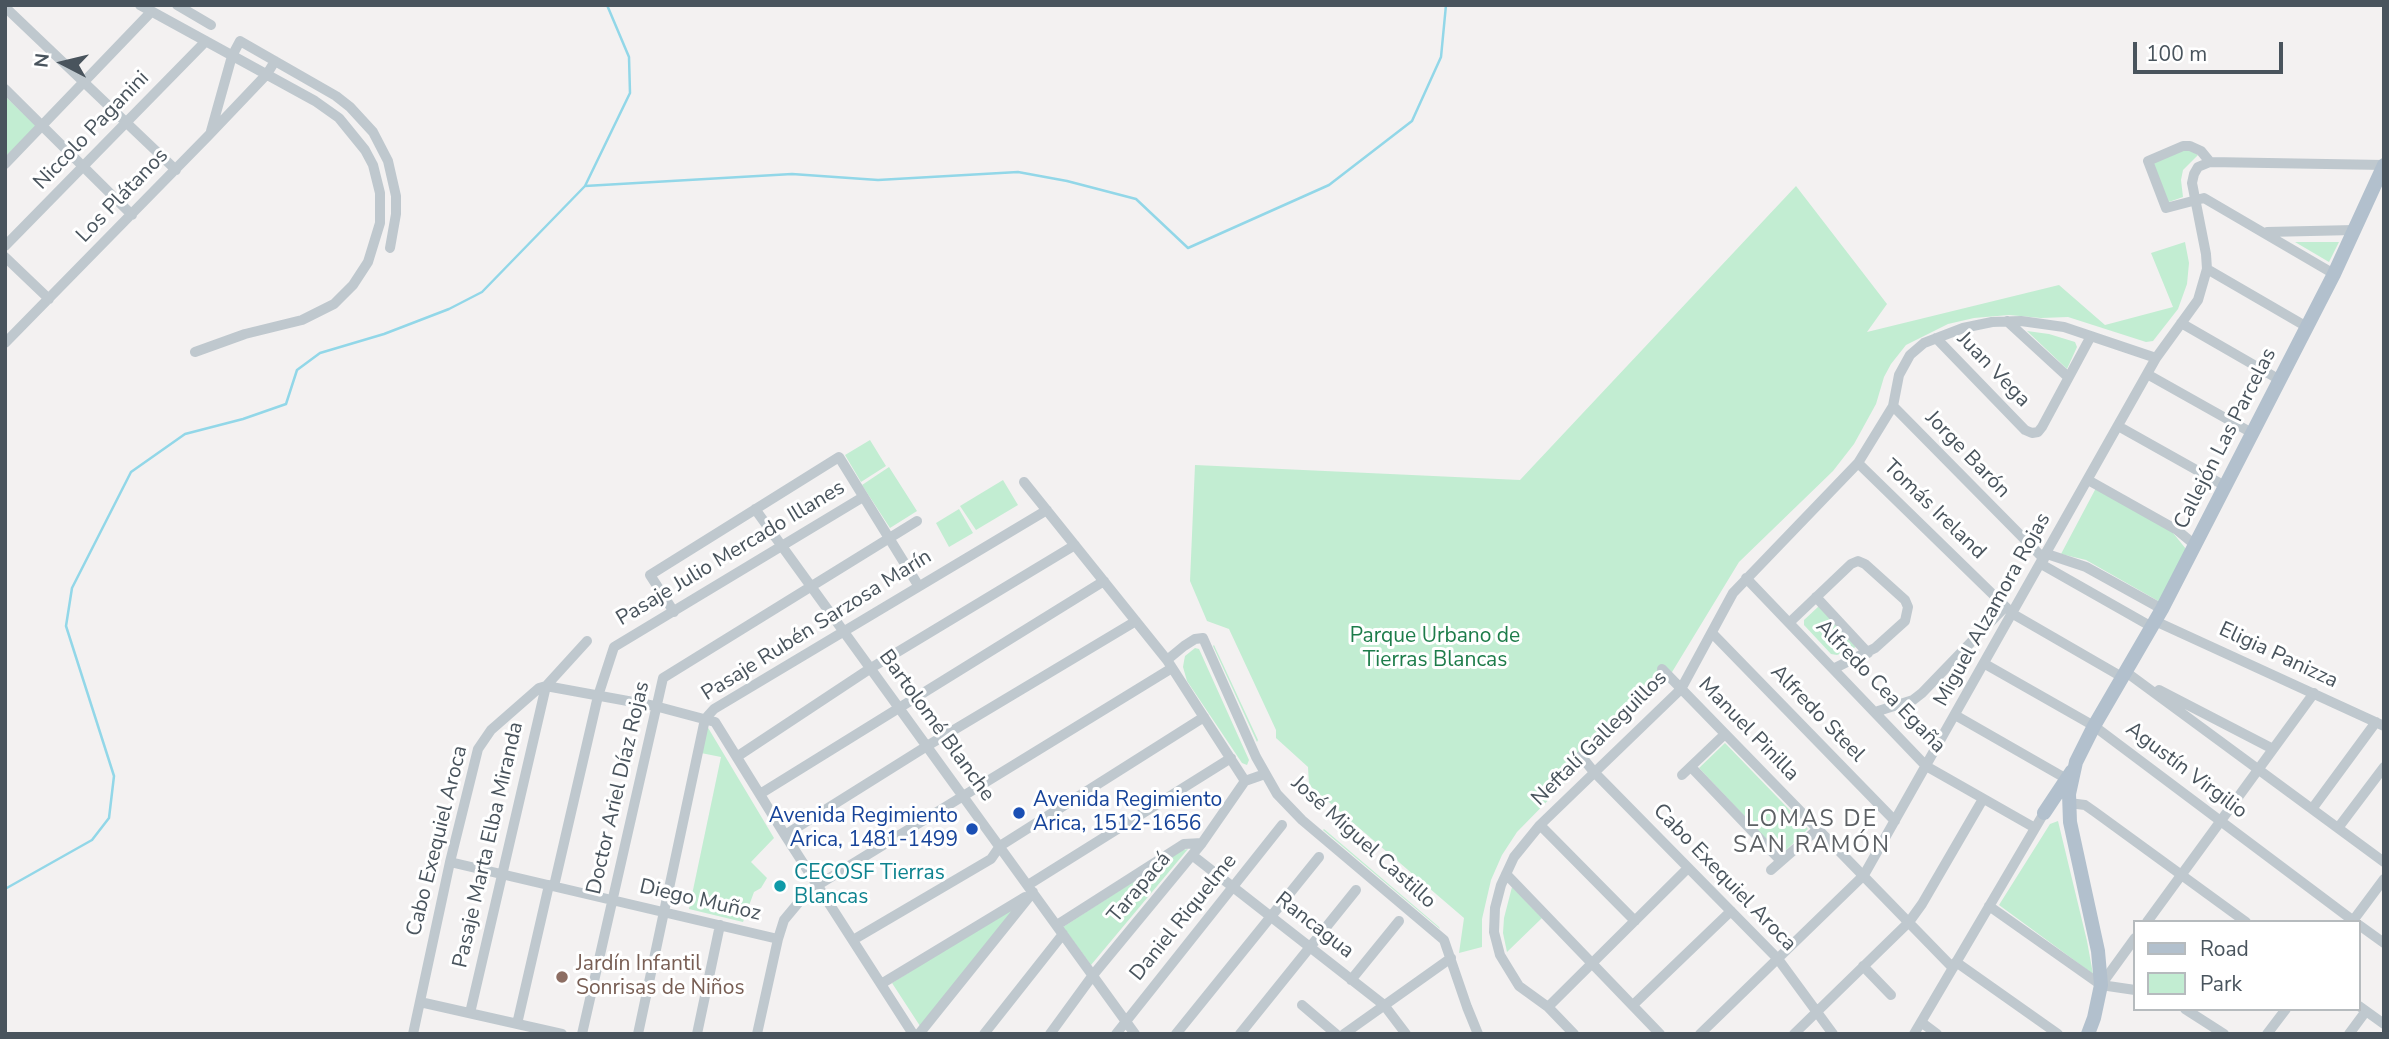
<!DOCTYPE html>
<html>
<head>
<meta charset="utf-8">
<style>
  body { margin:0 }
  #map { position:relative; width:2389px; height:1039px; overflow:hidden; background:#f3f1f1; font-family:"Nunito Sans",sans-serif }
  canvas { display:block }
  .frame { position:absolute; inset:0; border:7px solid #49545d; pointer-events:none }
  .legend { position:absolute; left:2133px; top:920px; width:228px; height:91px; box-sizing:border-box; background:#fff; border:2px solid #b6bbbe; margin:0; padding:9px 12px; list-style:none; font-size:21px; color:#49545d }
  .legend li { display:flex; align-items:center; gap:14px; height:35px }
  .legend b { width:35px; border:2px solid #b6bbbe }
  .north { position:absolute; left:28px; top:28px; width:70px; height:70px; -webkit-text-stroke:5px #fff; paint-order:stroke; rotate:277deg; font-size:19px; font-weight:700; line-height:28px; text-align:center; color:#49545d }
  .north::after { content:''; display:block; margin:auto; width:24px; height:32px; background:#49545d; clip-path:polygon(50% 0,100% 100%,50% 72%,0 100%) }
  .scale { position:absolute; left:2133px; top:42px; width:150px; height:32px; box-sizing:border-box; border:4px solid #49545d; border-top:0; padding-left:9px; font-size:21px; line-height:24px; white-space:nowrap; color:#49545d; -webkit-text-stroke:5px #fff; paint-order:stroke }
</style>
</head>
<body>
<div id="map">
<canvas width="2389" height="1039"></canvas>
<div class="frame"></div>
<ul class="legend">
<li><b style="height:9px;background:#b2c0cd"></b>Road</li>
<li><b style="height:19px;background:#c2edd2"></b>Park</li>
</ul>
<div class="north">N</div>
<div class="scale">100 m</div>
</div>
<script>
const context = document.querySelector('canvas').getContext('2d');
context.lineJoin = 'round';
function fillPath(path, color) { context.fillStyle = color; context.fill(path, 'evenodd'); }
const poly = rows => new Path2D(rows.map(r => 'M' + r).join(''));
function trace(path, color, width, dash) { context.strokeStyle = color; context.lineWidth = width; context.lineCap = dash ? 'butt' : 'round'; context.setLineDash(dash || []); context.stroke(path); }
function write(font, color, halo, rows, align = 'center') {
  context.font = font + ' "Nunito Sans",sans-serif'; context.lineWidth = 6; context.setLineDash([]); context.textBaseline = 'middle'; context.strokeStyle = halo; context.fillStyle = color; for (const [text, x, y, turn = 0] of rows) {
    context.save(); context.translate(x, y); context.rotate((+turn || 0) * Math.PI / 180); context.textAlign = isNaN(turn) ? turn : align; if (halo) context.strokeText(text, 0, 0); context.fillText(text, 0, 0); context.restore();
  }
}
const green = poly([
  [5,96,36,126,5,157],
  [2181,151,2191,151,2198,155,2183,170,2181,180,2183,197,2166,203,2152,162],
  [1796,186,1887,304,1867,332,2059,285,2105,325,2173,307,2151,253,2185,242,2189,263,2187,284,2178,309,2153,341,2146,342,2068,317,2041,318,2009,315,1974,318,1948,324,1906,345,1891,364,1884,377,1876,404,1854,444,1833,471,1739,562,1669,677,1517,832,1502,855,1491,880,1482,919,1482,947,1459,953,1464,918,1309,785,1308,767,1276,738,1276,730,1270,717,1229,629,1207,621,1190,581,1195,465,1520,480],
  [2295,242,2339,242,2329,262],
  [2027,331,2049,334,2075,342,2077,347,2067,369],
  [870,440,886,466,861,482,845,455],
  [889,467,917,511,890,528,862,485],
  [1003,480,1018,505,976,530,960,506],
  [2096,488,2169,528,2186,549,2160,602,2086,560,2061,554],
  [959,509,973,533,949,547,936,523],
  [1819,606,1856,647,1837,655,1831,654,1804,625,1804,620],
  [1214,645,1258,740,1257,742,1213,646],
  [1195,648,1199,649,1249,760,1247,765,1242,763,1187,681,1183,667,1184,661,1185,656],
  [707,726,774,838,751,862,767,878,761,888,754,892,743,922,689,909,721,757,701,753],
  [1725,743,1808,829,1781,855,1699,768],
  [2058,821,2087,941,2093,974,1999,905,2050,824],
  [1324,829,1439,927,1440,929,1323,830],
  [1188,849,1091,965,1063,927,1182,850],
  [1512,887,1542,918,1507,952,1503,933,1504,918],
  [1019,903,920,1026,892,983]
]);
const stream = poly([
  [585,186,792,174,878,180,1018,172,1067,181,1136,199,1188,248,1329,185,1412,121,1441,57,1446,5],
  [5,889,92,840,109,818,114,776,66,626,72,588,131,472,185,434,243,419,286,404,297,370,320,353,384,334,449,309,482,292,585,186,630,93,629,57,607,5]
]);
const minor = poly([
  [140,5,315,101,339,118,365,150,373,165,380,193,380,223,368,262,353,285,334,304,302,320,245,334,195,352],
  [177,5,211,25],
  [5,7,176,170],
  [5,89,132,215],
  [211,131,232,56,240,41,336,96,350,107,373,132,388,161,396,196,396,214,390,248],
  [2210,162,2201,151,2190,146,2183,146,2148,161,2166,208,2204,198,2334,274],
  [5,164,151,12],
  [2267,232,2354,230],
  [5,246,206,41],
  [5,257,49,299],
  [2207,269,2307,327],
  [2007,321,2068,377],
  [2181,323,2280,380],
  [1936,338,2025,430,2032,433,2038,432,2042,427,2091,336],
  [5,343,208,136,267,74,275,61],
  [2147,374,2252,433],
  [1893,406,2044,559],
  [2118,426,2225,486],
  [1858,463,2013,614,2122,677],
  [2088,480,2177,530,2195,545],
  [1024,482,1167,660,1245,781],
  [755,509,1135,1034],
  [2047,554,2086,567,2162,609],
  [2041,564,2152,627],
  [1746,578,1926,766,2035,828],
  [1816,597,1868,653],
  [674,612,650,575,839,457,918,585],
  [2155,621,2384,726],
  [1789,623,1851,564,1858,561,1865,564,1905,600,1908,607,1905,621,1875,648,1833,669],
  [1712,633,1895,821],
  [1167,660,1184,646,1195,639,1203,638,1256,757,1277,794,1302,820,1444,940,1467,1007,1478,1034],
  [1985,664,2094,726,2355,922],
  [1662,669,1953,968],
  [2126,672,2384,862],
  [546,686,655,706,715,722,785,835,913,1034],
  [2159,690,2273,749],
  [1875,712,1913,700,1922,693,2005,607],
  [1955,715,2065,778],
  [738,756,871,668,1075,545],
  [1581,756,1594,772,1778,959,1833,1034],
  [1691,767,1781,861],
  [1682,775,1725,734],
  [760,794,1104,581],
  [2069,803,2085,805,2095,812,2246,922],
  [2312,809,2376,722],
  [1540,825,1635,921],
  [2338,828,2384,767],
  [785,835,927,746,1136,621],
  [1192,855,1384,1005,1406,1034],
  [450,862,778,939],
  [1771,870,1818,829],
  [1506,874,1660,1034],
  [1028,885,1231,758],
  [554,886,598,696,614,647,863,497],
  [1989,906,2101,985,2135,990],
  [2147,922,2314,693],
  [2352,922,2384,879],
  [1057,925,1184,844,1202,843],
  [2359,925,2384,943],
  [853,940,991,859,1000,846,1204,717],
  [1956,962,2058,1034],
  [1863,966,1891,995],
  [1351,980,1399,921],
  [881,984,1025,897],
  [2101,985,2135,938],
  [420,1002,562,1034],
  [1302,1005,1336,1034],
  [1633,1005,1731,911],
  [2359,1006,2384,1024],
  [1548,1007,1688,868],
  [2185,1009,2224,1034],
  [470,1013,546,686],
  [1921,1022,1937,1034],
  [517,1024,549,885],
  [413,1034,450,862,478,749,491,730,539,688,546,686,587,641],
  [582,1034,663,678,917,521],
  [638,1034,705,719,714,709,1047,510],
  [697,1034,720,925],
  [757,1034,778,939,784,920,799,902,818,885,1172,668],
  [919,1034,1033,892],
  [984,1034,1063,934],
  [1050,1034,1093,975,1202,843,1245,781,1265,774],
  [1116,1034,1282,825],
  [1176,1034,1319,857],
  [1240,1034,1356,890],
  [1344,1034,1451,958],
  [1574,1034,1548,1007,1519,986,1500,955,1494,932,1495,908,1501,885,1514,857,1540,825,1681,689,1733,593,1858,463,1893,406,1899,375,1910,355,1924,343,1963,328,1992,322,2021,321,2064,327,2156,358],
  [1700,1034,1864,875,2156,358,2198,300,2207,269,2206,254,2192,183,2194,174,2198,167,2210,162,2384,165],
  [1794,1034,1909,922,1922,904,1983,799],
  [1914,1034,2044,813],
  [2267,1034,2286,1009],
  [2349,1034,2366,1011]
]);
const major = poly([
  [2044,813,2072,771],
  [2088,1034,2094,1018,2101,985,2098,951,2070,822,2069,794,2076,762,2094,726,2162,609,2334,274,2384,165]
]);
const markers = [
  [1019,813,7,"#1a4fb4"],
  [972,829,7,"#1a4fb4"],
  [780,886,7,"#0f9aa8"],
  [562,977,7,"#8d6e63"]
];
const streetNames = [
  ["Niccolo Paganini",92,131,-46],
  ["Los Plátanos",123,196,-46],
  ["Juan Vega",1993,370,46],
  ["Callejón Las Parcelas",2226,439,-63],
  ["Jorge Barón",1967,455,46],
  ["Tomás Ireland",1934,510,44],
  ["Pasaje Julio Mercado Illanes",731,554,-31],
  ["Miguel Alzamora Rojas",1993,610,-61],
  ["Pasaje Rubén Sarzosa Marín",817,626,-32],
  ["Eligia Panizza",2278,656,25],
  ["Alfredo Cea Egaña",1880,687,46],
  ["Alfredo Steel",1817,714,46],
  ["Bartolomé Blanche",936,726,54],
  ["Manuel Pinilla",1748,730,46],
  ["Neftalí Galleguillos",1600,739,-45],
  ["Agustín Virgilio",2186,771,37],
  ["Doctor Ariel Díaz Rojas",619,788,-77],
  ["Cabo Exequiel Aroca",438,841,-76],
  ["José Miguel Castillo",1363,843,42],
  ["Pasaje Marta Elba Miranda",489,845,-77],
  ["Cabo Exequiel Aroca",1724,878,46],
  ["Tarapacá",1140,888,-50],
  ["Diego Muñoz",700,901,13],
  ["Daniel Riquelme",1184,918,-51],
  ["Rancagua",1314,926,38]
];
const parkNames = [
  ["Parque Urbano de",1435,637],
  ["Tierras Blancas",1435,661]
];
const transitNames = [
  ["Avenida Regimiento",1033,801],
  ["Arica, 1512-1656",1033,825],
  ["Avenida Regimiento",958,817,"right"],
  ["Arica, 1481-1499",958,841,"right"]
];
const cultureNames = [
  ["CECOSF Tierras",794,874],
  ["Blancas",794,898]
];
const educationNames = [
  ["Jardín Infantil",576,965],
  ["Sonrisas de Niños",576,989]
];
const neighbourhoodNames = [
  ["LOMAS DE",1812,820],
  ["SAN RAMÓN",1812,846]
];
fillPath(green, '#c2edd2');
trace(stream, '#92d7e8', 2.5);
trace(minor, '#bfc8ce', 10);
trace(major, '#b2c0cd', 14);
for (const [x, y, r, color] of markers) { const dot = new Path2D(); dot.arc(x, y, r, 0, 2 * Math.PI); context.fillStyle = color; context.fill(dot); trace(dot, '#fff', 2.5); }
write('21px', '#49545d', '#fff', streetNames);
write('21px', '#1d7c4a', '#fff', parkNames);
write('21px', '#164399', '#fff', transitNames, 'left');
write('21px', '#0d838f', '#fff', cultureNames, 'left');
write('21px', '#785e54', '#fff', educationNames, 'left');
context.letterSpacing = '2px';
write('23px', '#5d6165', '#fff', neighbourhoodNames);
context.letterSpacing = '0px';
</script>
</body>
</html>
